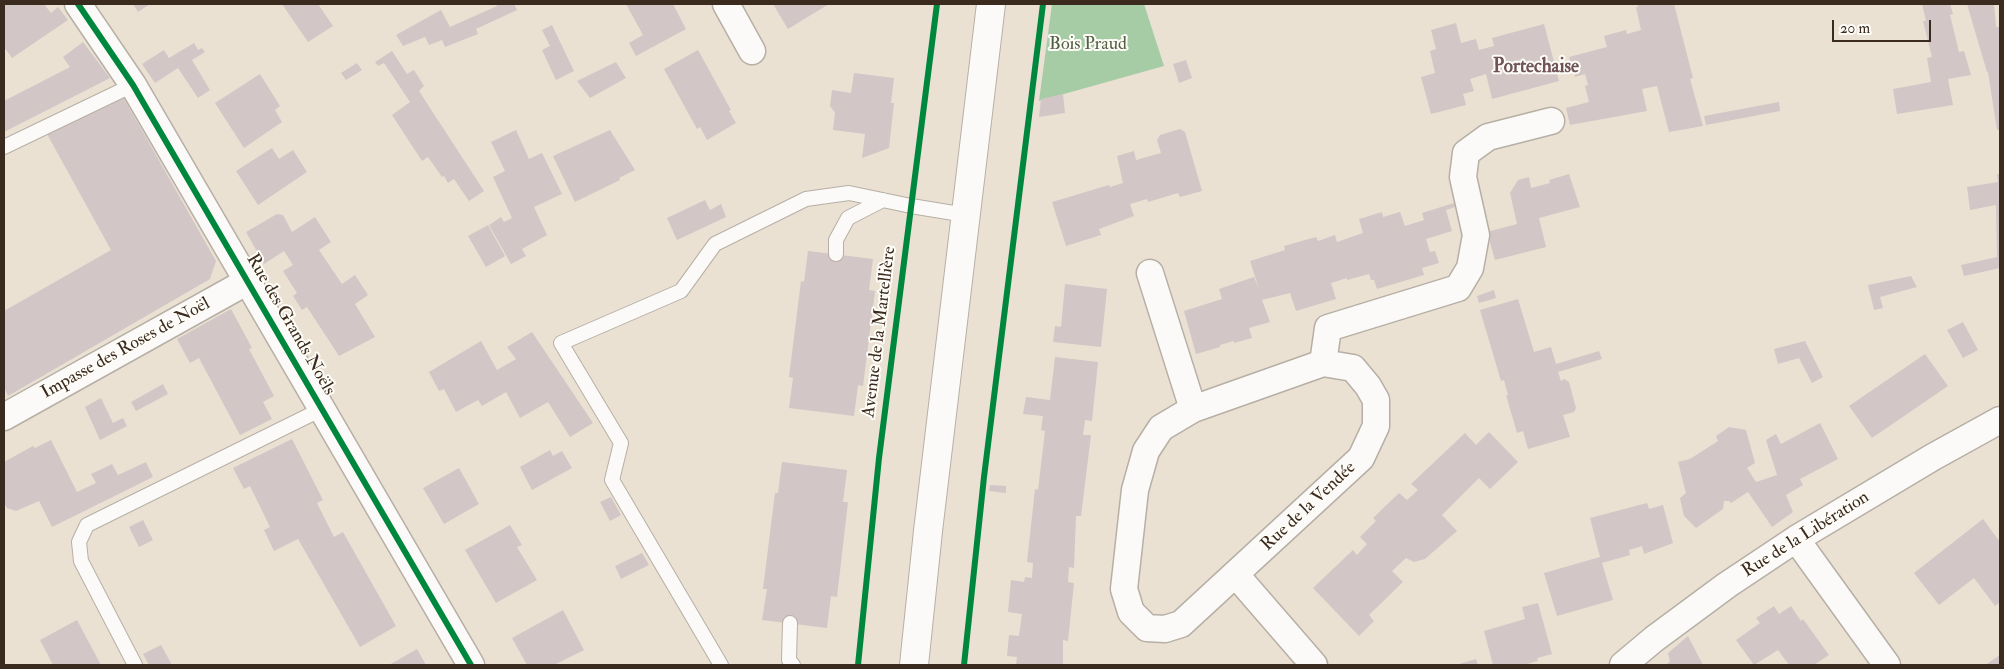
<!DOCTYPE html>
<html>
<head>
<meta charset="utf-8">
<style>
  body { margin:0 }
  #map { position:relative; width:2004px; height:669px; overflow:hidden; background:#eae1d3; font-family:"IM FELL Double Pica",serif }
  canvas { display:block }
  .frame { position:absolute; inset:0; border:5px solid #3b2a1e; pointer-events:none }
  .scale { position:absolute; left:1832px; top:20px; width:99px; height:22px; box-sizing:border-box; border:2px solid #3b2a1e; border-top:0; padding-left:6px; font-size:15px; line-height:18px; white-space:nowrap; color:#3b2a1e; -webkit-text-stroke:4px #fdfcf7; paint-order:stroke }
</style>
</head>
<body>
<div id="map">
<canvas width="2004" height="669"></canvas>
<div class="frame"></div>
<div class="scale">20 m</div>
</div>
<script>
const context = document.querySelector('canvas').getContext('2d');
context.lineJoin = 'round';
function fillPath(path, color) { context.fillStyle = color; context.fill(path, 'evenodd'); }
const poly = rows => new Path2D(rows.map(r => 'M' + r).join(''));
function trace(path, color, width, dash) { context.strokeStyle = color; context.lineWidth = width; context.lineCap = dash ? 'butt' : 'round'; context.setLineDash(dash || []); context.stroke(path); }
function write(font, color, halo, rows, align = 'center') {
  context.font = font + ' "IM FELL Double Pica",serif'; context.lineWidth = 4; context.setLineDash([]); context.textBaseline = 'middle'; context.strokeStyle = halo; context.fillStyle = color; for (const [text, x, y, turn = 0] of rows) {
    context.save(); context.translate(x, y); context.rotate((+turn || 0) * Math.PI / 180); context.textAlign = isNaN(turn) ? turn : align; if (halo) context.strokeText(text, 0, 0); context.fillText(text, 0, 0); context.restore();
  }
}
const forest = poly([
  [1052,4,1144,4,1164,66,1039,101]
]);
const building = poly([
  [4,4,44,4,51,13,58,7,68,20,12,58,4,47],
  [133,4,150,4,138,12],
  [282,4,318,4,333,26,308,42],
  [496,4,514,4,517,10,476,29,478,34,445,47,442,40,429,45,425,37,403,46,396,35,441,10,450,27,497,6],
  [626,4,673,4,686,29,636,56,629,43,643,35],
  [773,4,829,4,788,29],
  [1637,4,1674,4,1693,78,1690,79,1703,126,1669,132,1657,86,1642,89,1647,111,1570,125,1566,108,1589,102,1585,86,1588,85,1585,74,1575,77,1569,57,1607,47,1604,36,1626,30,1627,34,1641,30,1636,7,1638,7],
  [1922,4,1950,4,1953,14,1950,15,1959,52,1964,51,1971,75,1948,79,1953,105,1897,114,1893,89,1931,82,1927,58,1932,57,1923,21,1926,21],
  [1967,4,1994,4,1996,27,2000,27,2000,130,1997,130,1988,72,1987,72],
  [1456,23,1461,43,1476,39,1479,50,1494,46,1492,38,1544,24,1559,81,1492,99,1486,74,1470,79,1474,91,1463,94,1466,105,1431,114,1421,77,1435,73,1430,51,1436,49,1431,30],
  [552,25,574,71,556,80,542,50,550,46,542,30],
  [83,42,110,78,4,132,4,101,70,67,63,57],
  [194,43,198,50,202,48,205,52,192,60,210,90,198,98,178,68,155,83,142,64,164,50,169,58],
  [698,50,731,110,729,111,736,123,707,140,700,127,697,129,664,69],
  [392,51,407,74,414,70,424,86,419,91,484,191,469,201,454,179,448,183,444,176,442,177,428,157,422,161,392,115,410,102,384,63,378,66,375,62],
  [1186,60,1192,78,1179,83,1173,64],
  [616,62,626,78,590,98,577,81],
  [357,63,362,70,346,80,341,73],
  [854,73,894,78,891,103,894,103,889,148,862,158,865,134,833,130,835,113,830,106,832,90,851,93],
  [260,74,280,106,275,110,282,122,244,148,215,103],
  [1063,94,1065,113,1039,117,1041,99],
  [122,95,216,261,210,279,8,396,4,387,4,311,111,250,47,134],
  [1779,102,1780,111,1706,125,1704,116],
  [1180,129,1185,132,1202,191,1180,197,1178,193,1148,202,1147,199,1130,204,1134,216,1099,229,1101,235,1066,246,1052,202,1109,185,1110,187,1123,183,1117,156,1134,151,1136,160,1161,153,1157,140,1160,135],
  [516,130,529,159,542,153,562,194,534,207,547,235,522,249,526,256,511,264,489,225,501,217,504,222,512,218,493,177,505,171,491,142],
  [610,130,635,170,619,178,620,180,575,202,553,156],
  [272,148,279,159,293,150,307,172,258,205,236,171],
  [1569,174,1580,207,1539,218,1546,247,1495,260,1487,232,1517,224,1510,193,1518,180,1529,177,1531,188,1550,183,1549,180],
  [1997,174,2000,174,2000,268,1964,276,1961,265,1997,257,1996,205,1970,210,1967,187,1998,182],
  [705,200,710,210,721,204,726,217,677,240,667,218],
  [1454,203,1455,207,1446,210,1452,231,1426,239,1430,252,1435,251,1439,263,1422,268,1424,275,1377,289,1374,280,1371,280,1369,274,1347,280,1347,278,1331,283,1336,299,1296,311,1290,293,1262,300,1270,322,1249,328,1252,338,1234,343,1234,341,1220,345,1220,347,1196,354,1184,311,1222,299,1219,289,1254,277,1259,289,1250,261,1285,250,1284,246,1316,237,1318,241,1335,235,1337,242,1363,233,1359,219,1382,212,1383,217,1400,212,1405,226,1424,220,1422,213],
  [277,214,283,215,292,232,315,217,331,242,319,250,342,284,355,275,368,295,355,304,375,337,339,356,307,307,302,310,293,296,297,293,283,271,293,265,284,251,264,264,246,232],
  [488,225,505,256,486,267,468,236],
  [808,251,873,259,869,290,875,291,863,386,858,385,854,416,789,408,793,378,789,377,801,281,804,282],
  [1911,276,1917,287,1880,297,1883,308,1874,310,1868,285],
  [1065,284,1107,289,1101,347,1053,342,1055,326,1061,327],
  [1494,290,1496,298,1479,303,1477,296],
  [1518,299,1534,352,1551,347,1556,364,1599,351,1602,359,1558,372,1561,381,1564,379,1569,382,1576,408,1574,412,1563,415,1570,437,1528,449,1523,431,1517,433,1506,395,1508,395,1504,380,1501,381,1480,310],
  [231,309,252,348,249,349,274,396,263,402,272,419,240,435,199,358,190,363,177,339],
  [1963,322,1978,350,1963,358,1947,330],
  [532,332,593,423,570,437,548,402,520,418,506,392,482,406,478,400,456,412,444,389,439,391,429,372,481,341,497,370,516,359,507,347],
  [1805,341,1823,377,1812,383,1799,358,1778,364,1774,349],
  [1925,354,1948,386,1872,438,1849,406],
  [1055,357,1098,362,1092,421,1085,420,1083,435,1091,435,1081,516,1076,516,1074,568,1069,567,1068,582,1074,583,1068,641,1063,640,1063,665,1016,665,1017,657,1007,656,1009,635,1019,636,1022,614,1008,612,1011,580,1024,582,1025,577,1032,578,1033,563,1027,562,1035,489,1038,490,1045,431,1041,430,1043,416,1023,414,1026,397,1050,400],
  [163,384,168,394,136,411,131,402],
  [101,398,113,423,123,418,127,426,100,440,85,407],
  [1820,423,1838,459,1800,479,1803,485,1786,495,1793,512,1772,527,1748,492,1731,503,1729,501,1724,501,1723,509,1696,528,1684,516,1680,498,1686,493,1678,462,1690,459,1718,441,1716,436,1729,427,1746,430,1755,463,1747,468,1756,482,1777,475,1766,440,1776,434,1781,444],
  [1489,432,1518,462,1490,489,1479,478,1442,515,1457,531,1425,559,1414,562,1406,558,1392,571,1403,582,1369,615,1374,621,1359,636,1313,588,1353,550,1357,555,1367,544,1360,537,1376,521,1373,518,1399,493,1407,500,1418,490,1411,484,1465,433,1476,445],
  [292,439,323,500,317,503,334,537,343,532,396,626,360,647,298,539,274,551,264,530,270,527,250,486,244,489,233,468],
  [51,440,77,492,96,483,91,474,112,464,118,475,146,462,153,477,52,527,39,501,16,511,7,508,4,503,4,462,33,446,35,448],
  [550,450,553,456,562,451,572,468,532,490,520,467],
  [782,462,847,470,843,502,848,502,837,597,831,596,827,628,762,620,767,589,763,589,775,493,778,493],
  [459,468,479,504,444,524,423,488],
  [990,485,1006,486,1006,493,989,491],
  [611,497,621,515,610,521,600,502],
  [1647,503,1649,509,1663,505,1673,543,1644,554,1642,546,1629,550,1630,555,1602,563,1613,600,1557,616,1544,573,1600,557,1590,518],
  [1983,519,2000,542,2000,602,1995,606,1974,578,1939,605,1914,573],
  [143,520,153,540,139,547,129,527],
  [510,525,522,545,517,547,537,580,496,603,465,550],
  [642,553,649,565,621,579,615,566],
  [1538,603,1552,654,1537,658,1538,661,1524,665,1493,665,1484,631,1525,619,1522,607],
  [1774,606,1779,614,1791,606,1801,621,1803,619,1829,655,1814,665,1789,665,1778,650,1754,665,1736,640,1760,623,1756,618],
  [563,610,584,650,554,665,527,665,512,638],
  [77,620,101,665,53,665,40,640],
  [1688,636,1703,665,1665,665,1670,662,1668,653],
  [161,645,172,665,149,665,143,654],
  [417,649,426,665,389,665],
  [2000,655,2000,665,1985,665],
  [1476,659,1478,665,1456,665]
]);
const service = poly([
  [4,147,133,85],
  [836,254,836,240,848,218,883,200],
  [790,623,789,660,793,665],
  [135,665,81,561,79,542,87,525,322,409],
  [721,665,612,480,621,443,561,343,681,291,715,244,806,199,849,193,911,206,966,215]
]);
const minor = poly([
  [78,4,133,85,471,665],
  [726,4,752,51],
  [1150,273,1193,409],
  [1323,363,1353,368,1368,386,1376,400,1376,426,1361,458,1181,624,1165,629,1147,628,1131,612,1124,589,1135,490,1146,451,1161,428,1193,409,1323,363],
  [1323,363,1328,328,1458,288,1470,268,1476,235,1463,177,1466,153,1488,137,1551,121],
  [4,417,248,281],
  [1796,539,1887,665],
  [1236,575,1314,665],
  [1623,665,1654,639,1727,585,1796,539,1933,457,2000,420]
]);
const tertiary = poly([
  [914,665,928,531,991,4]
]);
const cycleway = poly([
  [78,4,133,85,471,665],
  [858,665,879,458,937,4],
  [964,665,984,477,1043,4]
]);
const parkNames = [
  ["Bois Praud",1088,45]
];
const streetNames = [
  ["Rue des Grands Noëls",290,325,60],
  ["Avenue de la Martellière",880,332,-83],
  ["Impasse des Roses de Noël",126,349,-29],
  ["Rue de la Vendée",1309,507,-43],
  ["Rue de la Libération",1806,535,-32]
];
const neighbourhoodNames = [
  ["Portechaise",1536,68]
];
fillPath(forest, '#a6cca6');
fillPath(building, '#d3c6c6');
trace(service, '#b6afa5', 16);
trace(minor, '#b6afa5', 29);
trace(tertiary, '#b6afa5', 30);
trace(service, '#fcfaf8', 14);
trace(minor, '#fcfaf8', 26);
trace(tertiary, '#fcfaf8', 28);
trace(cycleway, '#00873e', 6);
write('18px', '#535f43', '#fdfcf7', parkNames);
write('18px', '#3b2a1e', '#fdfcf7', streetNames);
write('bold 19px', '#6f5357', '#fdfcf7', neighbourhoodNames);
</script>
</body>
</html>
